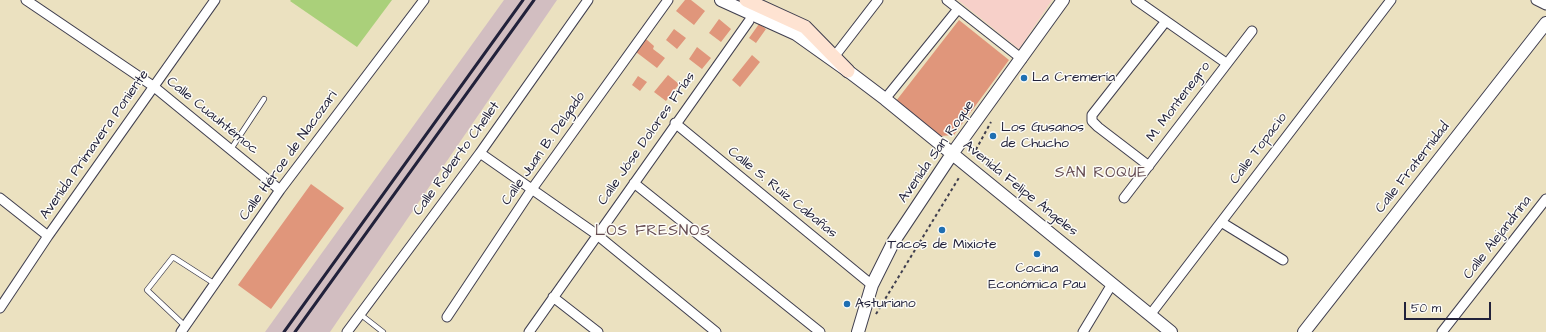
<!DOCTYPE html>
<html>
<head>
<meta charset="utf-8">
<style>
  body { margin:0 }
  #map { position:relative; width:1546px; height:332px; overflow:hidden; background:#ebe1c0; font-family:"Architects Daughter",sans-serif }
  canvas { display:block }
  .scale { position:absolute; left:1404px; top:302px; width:87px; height:18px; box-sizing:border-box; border:2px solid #22223b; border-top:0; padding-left:5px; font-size:12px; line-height:14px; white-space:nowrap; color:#22223b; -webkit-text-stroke:3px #fdfcf7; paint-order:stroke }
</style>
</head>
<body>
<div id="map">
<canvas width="1546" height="332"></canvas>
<div class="scale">50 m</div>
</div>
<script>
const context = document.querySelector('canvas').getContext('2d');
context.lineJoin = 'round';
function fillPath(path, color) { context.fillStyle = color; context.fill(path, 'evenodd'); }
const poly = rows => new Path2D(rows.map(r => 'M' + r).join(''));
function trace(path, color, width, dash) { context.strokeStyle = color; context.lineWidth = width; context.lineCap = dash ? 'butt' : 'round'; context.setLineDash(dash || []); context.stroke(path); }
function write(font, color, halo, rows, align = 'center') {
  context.font = font + ' "Architects Daughter",sans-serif'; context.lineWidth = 3; context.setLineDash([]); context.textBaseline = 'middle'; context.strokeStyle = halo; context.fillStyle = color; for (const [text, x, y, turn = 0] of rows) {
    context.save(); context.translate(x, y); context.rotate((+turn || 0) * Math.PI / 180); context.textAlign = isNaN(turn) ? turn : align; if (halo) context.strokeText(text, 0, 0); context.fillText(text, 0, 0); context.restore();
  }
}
const built = poly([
  [958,0,1052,0,1019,49]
]);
const industrial = poly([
  [504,0,557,0,330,332,265,332]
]);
const green = poly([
  [291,0,392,0,357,47,290,1]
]);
const building = poly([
  [685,0,691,0,705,11,694,25,676,11],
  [719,19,731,29,721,42,709,33],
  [959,20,1009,60,954,135,940,136,896,101],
  [759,24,766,29,756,43,749,38],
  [674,29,686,38,677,49,666,40],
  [646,39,654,46,653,49,665,58,657,68,636,52],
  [697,47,711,58,702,69,689,59],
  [752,55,760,62,740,87,732,80],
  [668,75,679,84,666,101,654,92],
  [638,76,647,82,640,91,632,85],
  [311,184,344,208,271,309,238,285]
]);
const path = poly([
  [973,155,991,122],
  [876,314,960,176]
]);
const service = poly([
  [231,149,264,99],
  [360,314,383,332],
  [185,326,147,290,173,257,215,284]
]);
const minor = poly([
  [26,0,153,86,280,190],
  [947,0,1022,59],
  [1136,0,1226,63],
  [1536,0,1546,5],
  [834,57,878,0],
  [885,99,958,9],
  [675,123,872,285],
  [480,153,596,234,716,332],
  [1149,166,1098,127,1092,121,1092,115,1166,21],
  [634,183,820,332],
  [0,198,48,236],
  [1124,198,1252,31],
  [1221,222,1283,260],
  [553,297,598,332],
  [0,308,48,236,215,0],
  [1150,315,1391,0],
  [447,317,532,189,668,0],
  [181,332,280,190,424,0],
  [347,332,480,153,588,0],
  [529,332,749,21],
  [1083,332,1112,284],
  [1442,332,1546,199]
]);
const tertiary = poly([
  [721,0,796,34,848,71,885,99,1171,332],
  [858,332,872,285,894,241,952,154,1063,0],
  [1304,332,1546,23]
]);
const secondary = poly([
  [746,0,805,27,848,71]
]);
const rail = poly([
  [284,332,523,0],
  [295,332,534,0]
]);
const markers = [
  [1024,78,4,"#1f6fb2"],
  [993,136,4,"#1f6fb2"],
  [942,230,4,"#1f6fb2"],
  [1037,254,4,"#1f6fb2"],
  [847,304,4,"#1f6fb2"]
];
const poiNames = [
  ["La Cremería",1032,78],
  ["Los Gusanos",1001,128],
  ["de Chucho",1001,144],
  ["Tacos de Mixiote",942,245,"center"],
  ["Cocina",1037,269,"center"],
  ["Económica Pau",1037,285,"center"],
  ["Asturiano",855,304]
];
const streetNames = [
  ["M. Montenegro",1179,102,-53],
  ["Calle Cuauhtémoc",212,116,39],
  ["Calle Jóse Dolores Frías",647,139,-55],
  ["Avenida Primavera Poniente",95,145,-55],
  ["Calle Juan B. Delgado",544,149,-55],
  ["Calle Topacio",1259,149,-53],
  ["Avenida San Roque",937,152,-55],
  ["Calle Héroe de Nacozari",289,156,-54],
  ["Calle Roberto Chellet",457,159,-54],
  ["Calle Fraternidad",1413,168,-52],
  ["Avenida Felipe Ángeles",1020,189,39],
  ["Calle S. Ruiz Cabañas",782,193,39],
  ["Calle Alejandrina",1498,238,-52]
];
const neighbourhoodNames = [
  ["SAN ROQUE",1101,174],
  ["LOS FRESNOS",653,232]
];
fillPath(built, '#f7d0c9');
fillPath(industrial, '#d2bec1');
fillPath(green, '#aad07a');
fillPath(building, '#e0967b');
trace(service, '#403f4f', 6);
trace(minor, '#403f4f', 11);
trace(tertiary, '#403f4f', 14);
trace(secondary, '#403f4f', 15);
trace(path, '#403f4f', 2, [3, 3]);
trace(service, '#fff', 4.5);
trace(minor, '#fff', 9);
trace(tertiary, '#fff', 12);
trace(secondary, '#fee3d2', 13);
trace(rail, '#22223b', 3);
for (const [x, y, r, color] of markers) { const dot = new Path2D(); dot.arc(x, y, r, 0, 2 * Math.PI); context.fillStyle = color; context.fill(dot); trace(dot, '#fdfcf7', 1.5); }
write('14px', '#22223b', '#fdfcf7', poiNames, 'left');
write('14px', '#22223b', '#fdfcf7', streetNames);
context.letterSpacing = '1px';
write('15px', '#644b51', '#fdfcf7', neighbourhoodNames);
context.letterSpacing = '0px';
</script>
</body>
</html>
